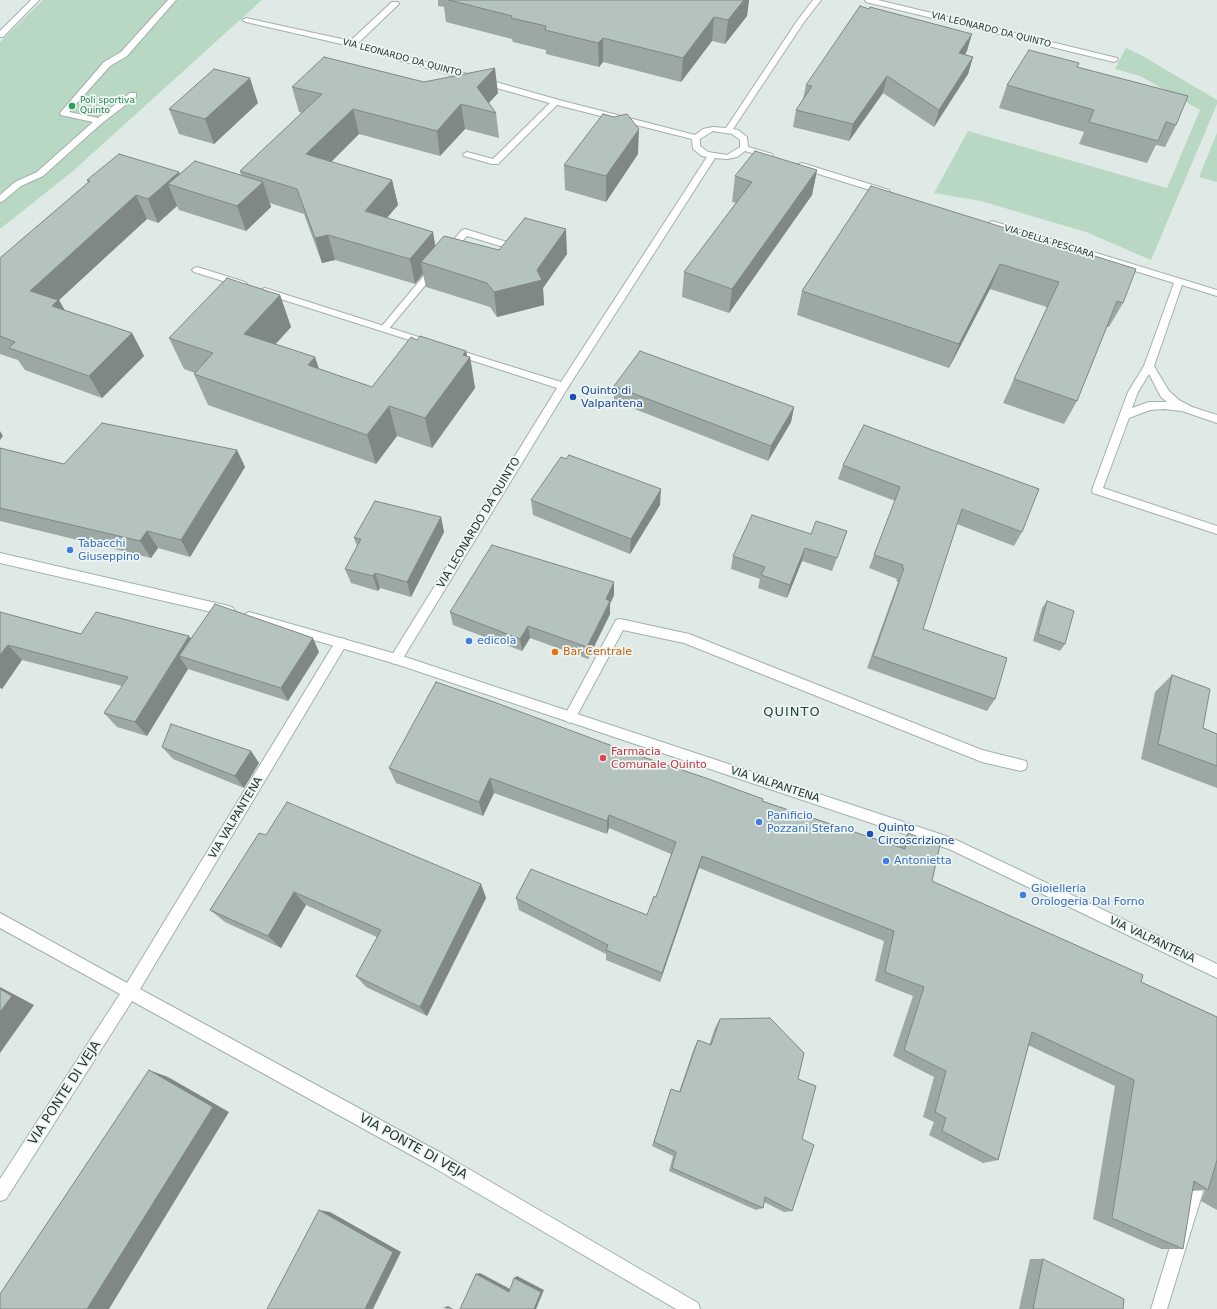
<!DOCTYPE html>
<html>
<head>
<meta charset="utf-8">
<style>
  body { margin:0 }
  canvas { display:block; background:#dfe9e5 }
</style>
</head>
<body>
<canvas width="1217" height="1309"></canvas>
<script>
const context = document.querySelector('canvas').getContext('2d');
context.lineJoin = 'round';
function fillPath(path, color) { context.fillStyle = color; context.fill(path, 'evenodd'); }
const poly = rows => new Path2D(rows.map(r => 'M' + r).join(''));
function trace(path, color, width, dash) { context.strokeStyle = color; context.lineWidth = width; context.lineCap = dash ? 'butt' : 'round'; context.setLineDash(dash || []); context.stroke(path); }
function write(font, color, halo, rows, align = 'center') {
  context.font = font + ' "DejaVu Sans",sans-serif'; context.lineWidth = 3.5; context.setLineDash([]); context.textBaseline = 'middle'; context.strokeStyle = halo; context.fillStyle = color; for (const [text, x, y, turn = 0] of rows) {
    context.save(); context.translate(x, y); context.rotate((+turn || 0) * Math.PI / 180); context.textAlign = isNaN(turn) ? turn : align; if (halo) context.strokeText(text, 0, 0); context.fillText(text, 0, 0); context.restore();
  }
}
const green = poly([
  [43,0,262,0,73,171,0,229,0,42],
  [1126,48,1141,55,1217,100,1217,104,1151,260,1086,232,981,201,934,193,968,131,1167,188,1200,110,1140,76,1115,69],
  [1217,133,1217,182,1199,177]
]);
const lane = poly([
  [392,2,398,2,399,4,355,46,349,46,349,42,392,2],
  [553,100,559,100,560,102,498,164,492,164,464,156,463,154,467,152,493,159,553,100],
  [465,229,507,242,508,244,504,247,467,236,451,254,445,254,443,252,445,250,462,230,465,229],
  [435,265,438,266,440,268,438,270,387,331,381,331,379,329,381,327,432,266,435,265],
  [620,619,689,634,982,750,1026,761,1027,765,1026,769,1021,771,982,762,684,643,623,630,574,721,570,723,566,721,564,717,566,713,616,620,620,619]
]);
const street = poly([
  [31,0,39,0,3,37,0,37,0,31,31,0],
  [168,0,176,0,127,56,110,66,69,112,98,118,130,93,136,93,136,97,102,123,43,176,21,186,3,201,0,202,0,195,15,182,37,172,93,122,61,115,60,113,104,62,121,52,168,0],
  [813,0,821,0,804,22,733,129,738,130,747,137,748,147,772,154,773,156,769,158,745,151,737,157,727,159,715,158,567,389,400,663,396,664,392,663,390,659,392,655,557,388,449,353,447,351,449,349,455,349,561,382,707,157,702,156,693,149,692,139,553,104,350,46,246,22,242,20,246,18,355,42,559,100,695,135,703,129,713,127,726,128,797,21,813,0],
  [713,131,732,134,740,140,740,147,727,155,708,152,700,146,700,139,713,131],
  [865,0,878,0,1117,58,1118,60,1114,62,866,2,865,0],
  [802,163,889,190,890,192,886,195,883,194,799,168,798,166,799,164,802,163],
  [992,221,1217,290,1217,296,1182,285,1154,366,1169,391,1179,400,1192,407,1217,415,1217,423,1182,411,1164,409,1150,410,1129,418,1103,488,1217,526,1217,534,1093,493,1092,490,1128,392,1144,366,1174,283,989,226,988,224,992,221],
  [1149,374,1161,397,1167,402,1149,402,1132,408,1138,392,1149,374],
  [197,267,245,282,247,284,242,287,194,272,192,270,194,268,197,267],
  [265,288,428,340,430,342,425,345,422,344,262,293,260,291,262,289,265,288],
  [341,638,345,639,347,643,345,647,140,989,443,1154,698,1303,700,1309,676,1309,431,1166,132,1001,6,1199,0,1201,0,1179,120,994,0,928,0,913,127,983,337,639,341,638],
  [1200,1167,1206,1169,1208,1175,1167,1309,1151,1309,1192,1175,1194,1169,1200,1167]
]);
const secondary = poly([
  [0,553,229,606,233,608,235,611,233,614,229,616,0,563,0,553],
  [249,612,396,654,952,838,1217,964,1217,978,949,849,396,664,245,620,243,617,245,614,249,612]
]);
const wall = poly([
  [438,0,749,0,747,16,725,44,712,41,681,82,603,62,599,67,546,54,546,50,513,42,512,39,446,22,444,7,438,6],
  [967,51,965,54,973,57,968,74,934,127,883,93,849,141,793,127,796,110,803,99,806,85],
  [1079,63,1078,67,1176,125,1165,147,1156,145,1147,163,1079,144,1084,132,999,108,1007,85],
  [424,82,498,93,489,103,496,113,499,138,465,129,440,156,359,134,331,162,392,180,398,205,387,218,433,232,435,246,499,250,567,254,543,288,544,305,497,317,490,307,426,287,423,274,415,284,335,260,322,263,304,214,270,203,271,207,246,231,179,210,177,206,158,223,147,219,59,300,64,310,132,333,144,356,102,398,25,370,18,360,0,354,0,258,88,183,87,180,179,172,180,175,241,175,240,171,302,113,299,112,292,87],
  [258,103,214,144,179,134,169,109],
  [638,154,606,202,565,190,564,165],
  [817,170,812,195,729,313,682,297,684,272,736,203,732,202,735,176],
  [871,186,1123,303,1109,327,1107,327,1077,401,1064,424,1003,403,1047,307,990,289,949,368,797,315,802,291],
  [280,295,291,327,275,344,315,357,319,369,372,387,417,340,466,351,467,356,470,357,475,388,432,448,397,436,376,464,208,405,194,374,195,373,184,369,169,338],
  [614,386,794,407,791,422,768,461,614,401],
  [0,448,64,464,237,450,245,467,190,557,158,548,151,558,0,521],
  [843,465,1022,532,1014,546,957,524,923,629,995,699,987,711,867,668,898,582,896,581,897,579,869,568,895,501,838,479],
  [531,500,660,505,630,554,533,515],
  [441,517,444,532,411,597,380,588,378,591,351,583,345,569,357,546,354,538],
  [842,544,832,571,802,561,787,598,758,588,760,579,731,569,733,556],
  [614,595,610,604,610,614,588,659,530,638,522,651,453,625,450,612],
  [1047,601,1065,644,1060,651,1033,641,1042,608],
  [0,612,81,634,191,638,319,652,288,701,188,669,147,736,117,727,104,713,122,686,22,660,2,689,0,688],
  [1172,675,1203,728,1217,734,1217,788,1141,759,1155,692],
  [162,747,251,751,259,763,244,788,173,759],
  [634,754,762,801,899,847,908,833,932,881,1141,982,1217,1017,1217,1210,1201,1201,1205,1190,1192,1191,1183,1249,1161,1249,1093,1219,1115,1086,1028,1045,998,1160,983,1163,929,1135,934,1122,923,1117,934,1077,893,1056,913,996,875,981,884,941,699,868,660,982,606,960,606,954,519,910,516,898,647,915,656,897,671,854,609,828,607,834,494,793,483,816,396,783,389,768],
  [266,835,481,884,486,898,427,1016,366,987,356,976,377,937,306,905,281,948,225,922,210,910],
  [720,1019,798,1079,802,1139,792,1211,784,1212,764,1202,763,1208,756,1210,669,1171,673,1156,652,1146,671,1089,679,1092,694,1048,698,1040,709,1045,715,1028],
  [1030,1259,1043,1259,1123,1309,1019,1309]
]);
const shadedWall = poly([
  [744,0,749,0,747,16,725,44,728,20],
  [714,17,712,41,681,82,683,58],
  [972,34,967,51,954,70,959,53],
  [603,38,603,62,599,67,598,43],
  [973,57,968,74,934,127,939,110],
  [495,68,498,93,483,109,477,87],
  [887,76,883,93,849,141,853,124],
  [250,78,258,103,214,144,205,119],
  [461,104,465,129,440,156,437,131],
  [353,109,359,134,313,180,306,154],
  [639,129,638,154,606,202,606,176],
  [817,170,812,195,729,313,732,289],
  [179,172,186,190,168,184,177,206,158,223,148,199],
  [392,180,398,205,371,236,365,211],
  [263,182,271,207,246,231,237,206],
  [136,195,147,219,59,300,72,323,30,291],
  [566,229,567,254,543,288,544,305,497,317,494,292,537,270],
  [433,232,437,257,421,262,423,274,415,284,410,259],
  [328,235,335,260,322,263,315,238],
  [1000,264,990,289,949,368,959,344],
  [280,295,291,327,257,365,244,334],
  [132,333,144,356,102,398,89,376],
  [466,351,468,360,470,357,475,388,432,448,425,418],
  [315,357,325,388,308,365],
  [389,406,397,436,376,464,367,435],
  [794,407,791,422,768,461,771,446],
  [0,431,3,436,0,440],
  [237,450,245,467,190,557,181,540],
  [661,489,660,505,630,554,631,539],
  [441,517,444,532,411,597,407,582],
  [147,531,158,548,151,558,140,541],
  [805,548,802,561,787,598,790,585],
  [375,573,380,588,378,591,373,576],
  [614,582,614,595,610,604,610,614,588,659,587,647,606,599],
  [528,626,530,638,522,651,520,639],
  [189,636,199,650,179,656,188,669,147,736,135,722],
  [313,638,319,652,288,701,281,688],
  [8,645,22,660,2,689,0,687,0,655],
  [251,751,259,763,244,788,235,776],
  [490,778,494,793,483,816,479,802],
  [609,815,609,828,607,834,607,821],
  [702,856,699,868,660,982,662,973],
  [481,884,486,898,427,1016,420,1007],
  [294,892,306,905,281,948,268,936],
  [0,987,34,1005,0,1053],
  [149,1070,168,1077,229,1112,109,1309,87,1309],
  [319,1210,330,1212,401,1252,373,1309,365,1309],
  [480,1273,512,1290,509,1292,476,1274],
  [517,1276,544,1290,536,1309,534,1309,514,1278],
  [448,1306,453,1309,443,1308]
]);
const building = poly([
  [449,0,744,0,728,20,714,17,683,58,603,38,598,43,545,30,546,26,511,18,512,16,449,0],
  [860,6,869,9,870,7,972,34,959,53,973,57,939,110,887,76,853,124,796,110,812,86,806,85,860,6],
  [1029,50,1079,63,1077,67,1188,96,1176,125,1166,122,1158,141,1089,122,1094,110,1007,85,1029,50],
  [324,57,424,82,495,68,477,87,496,113,461,104,437,131,353,109,306,154,392,180,365,211,433,232,410,259,328,235,315,238,297,189,240,171,322,94,292,87,324,57],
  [214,69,250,78,205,119,169,109,214,69],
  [603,114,614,117,627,114,639,129,606,176,564,165,603,114],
  [755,151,817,170,732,289,684,272,752,182,735,176,755,151],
  [119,154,179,172,148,199,136,195,30,291,58,300,52,306,132,333,89,376,9,348,15,342,0,336,0,258,90,181,87,180,119,154],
  [195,161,263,182,237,206,168,184,195,161],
  [871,186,1136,269,1123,303,1117,301,1077,401,1014,379,1059,282,1000,264,959,344,802,291,871,186],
  [525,218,566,229,537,270,542,280,494,292,487,283,421,262,444,236,499,250,525,218],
  [227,278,280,295,244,334,315,357,308,365,372,387,411,337,417,340,420,336,466,351,463,355,470,357,425,418,389,406,367,435,194,374,213,353,169,338,227,278],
  [640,351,794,407,771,446,614,386,640,351],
  [102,423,237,450,181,540,147,531,140,541,0,508,0,448,64,464,102,423],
  [864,425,1039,489,1022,532,962,509,923,629,1007,658,995,699,873,656,904,568,902,568,903,565,874,555,900,487,843,465,864,425],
  [569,455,661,489,631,539,531,500,561,457,566,459,569,455],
  [375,501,441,517,407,582,375,573,373,576,345,569,361,539,354,538,375,501],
  [752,515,811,534,816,521,847,531,837,558,805,548,790,585,761,575,765,567,733,556,752,515],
  [492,545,614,582,606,599,610,601,587,647,528,626,520,639,450,612,492,545],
  [1047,601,1074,611,1065,644,1038,634,1047,601],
  [215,604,313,638,281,688,179,656,215,604],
  [0,612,81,634,96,612,189,636,135,722,104,713,128,677,8,645,0,655,0,612],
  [1172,675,1210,689,1203,728,1217,734,1217,766,1158,744,1172,675],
  [436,682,494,702,634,754,703,777,763,799,762,801,905,849,908,833,940,845,932,881,1143,975,1141,982,1217,1017,1217,1160,1208,1190,1194,1181,1183,1249,1112,1218,1134,1080,1032,1032,998,1160,942,1131,946,1118,935,1112,946,1071,904,1050,924,987,885,972,894,931,702,856,662,973,606,950,608,945,516,898,531,869,647,915,654,896,656,897,676,842,609,815,607,821,490,778,479,802,389,768,436,682],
  [171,724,251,751,235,776,162,747,171,724],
  [287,802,481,884,420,1007,356,976,381,930,294,892,268,936,210,910,259,833,266,835,287,802],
  [0,989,12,996,0,1012,0,989],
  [770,1018,804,1053,798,1079,816,1086,802,1139,814,1145,792,1211,765,1197,763,1208,672,1168,676,1152,654,1142,671,1089,680,1092,698,1040,711,1045,720,1019,770,1018],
  [149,1070,213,1107,87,1309,0,1309,0,1294,149,1070],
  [319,1210,393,1252,365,1309,267,1309,319,1210],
  [1043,1259,1124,1299,1123,1309,1033,1309,1043,1259],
  [476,1274,509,1292,514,1278,541,1292,534,1309,460,1309,476,1274]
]);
const markers = [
  [72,106,4,"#2e9e5b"],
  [573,397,4,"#1a4fb4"],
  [70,550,4,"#3f7fe0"],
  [469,641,4,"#3f7fe0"],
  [555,652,4,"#e8710a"],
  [603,758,4,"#e0444e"],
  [759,822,4,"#3f7fe0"],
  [870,834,4,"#1a4fb4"],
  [886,861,4,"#3f7fe0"],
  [1023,895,4,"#3f7fe0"]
];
const farStreetnames = [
  ["VIA LEONARDO DA QUINTO",991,30,14],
  ["VIA LEONARDO DA QUINTO",402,58,15],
  ["VIA DELLA PESCIARA",1049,242,17]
];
const farLeisurenames = [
  ["Poli sportiva",80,101],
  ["Quinto",80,111]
];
const transitNames = [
  ["Quinto di",581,391],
  ["Valpantena",581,404],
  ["Quinto",878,828],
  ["Circoscrizione",878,841]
];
const streetNames = [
  ["VIA LEONARDO DA QUINTO",479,523,-59],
  ["VIA VALPANTENA",775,785,18],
  ["VIA VALPANTENA",236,818,-59],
  ["VIA VALPANTENA",1152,940,25]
];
const shopNames = [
  ["Tabacchi",78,544],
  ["Giuseppino",78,557],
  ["edicola",477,641],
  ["Panificio",767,816],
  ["Pozzani Stefano",767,829],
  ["Antonietta",894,861],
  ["Gioielleria",1031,889],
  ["Orologeria Dal Forno",1031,902]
];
const foodNames = [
  ["Bar Centrale",563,652]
];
const healthNames = [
  ["Farmacia",611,752],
  ["Comunale Quinto",611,765]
];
const quarterNames = [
  ["QUINTO",792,713]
];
const nearStreetnames = [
  ["VIA PONTE DI VEJA",65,1093,-57],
  ["VIA PONTE DI VEJA",413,1147,29]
];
fillPath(green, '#b9d8c3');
trace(lane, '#a3b0ac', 2);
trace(street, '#a3b0ac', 2);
trace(secondary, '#9fb3ad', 2);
fillPath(lane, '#fff');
fillPath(street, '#fff');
fillPath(secondary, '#fff');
fillPath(wall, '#9ca8a3');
fillPath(shadedWall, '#7f8885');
fillPath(building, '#b5c3be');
trace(building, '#7f8885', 1);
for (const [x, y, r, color] of markers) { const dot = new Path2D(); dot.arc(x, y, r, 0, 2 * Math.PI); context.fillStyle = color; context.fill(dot); trace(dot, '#eff6f3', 1.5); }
write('9px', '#223732', '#eff6f3', farStreetnames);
write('9px', '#27864d', '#eff6f3', farLeisurenames, 'left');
write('11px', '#164399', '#eff6f3', transitNames, 'left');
write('11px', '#223732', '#eff6f3', streetNames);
write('11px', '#366cbe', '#eff6f3', shopNames, 'left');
write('11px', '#c56008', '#eff6f3', foodNames, 'left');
write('11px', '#be3a42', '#eff6f3', healthNames, 'left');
context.letterSpacing = '1px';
write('13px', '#20473f', '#eff6f3', quarterNames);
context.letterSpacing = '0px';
write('13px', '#223732', '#eff6f3', nearStreetnames);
</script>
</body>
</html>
